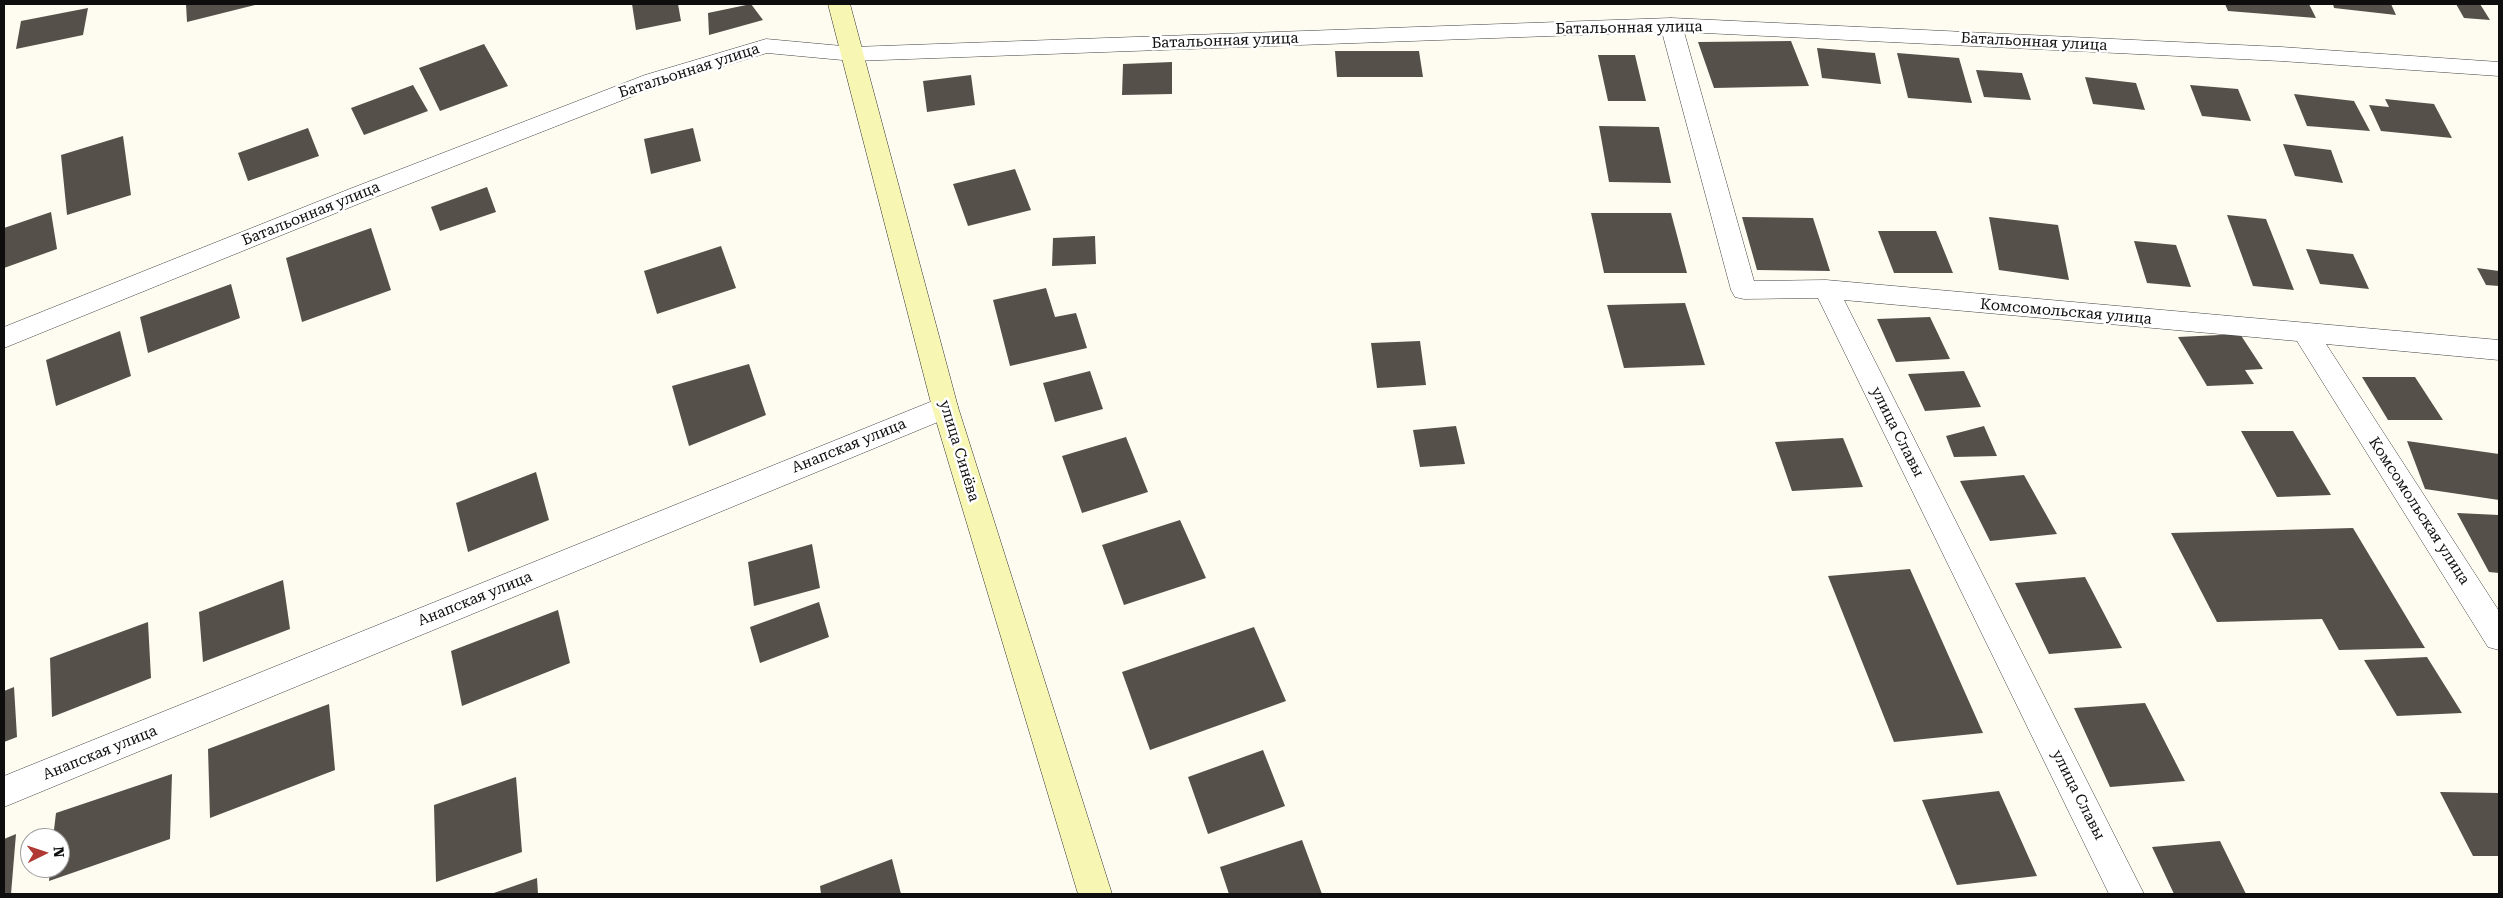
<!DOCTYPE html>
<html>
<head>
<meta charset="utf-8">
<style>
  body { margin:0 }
  #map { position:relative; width:2503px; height:898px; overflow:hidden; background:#fefcf1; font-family:"Roboto Serif",serif }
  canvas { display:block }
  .frame { position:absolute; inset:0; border:5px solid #0e0e0e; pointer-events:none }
  .north { position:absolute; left:20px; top:828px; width:50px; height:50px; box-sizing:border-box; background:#fff; border:1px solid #9f9f9f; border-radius:50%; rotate:86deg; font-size:14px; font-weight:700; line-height:20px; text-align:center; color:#0e0e0e }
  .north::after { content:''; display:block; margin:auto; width:18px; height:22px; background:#b13934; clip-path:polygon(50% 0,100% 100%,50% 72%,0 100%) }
</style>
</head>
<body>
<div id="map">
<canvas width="2503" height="898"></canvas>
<div class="frame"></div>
<div class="north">N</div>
</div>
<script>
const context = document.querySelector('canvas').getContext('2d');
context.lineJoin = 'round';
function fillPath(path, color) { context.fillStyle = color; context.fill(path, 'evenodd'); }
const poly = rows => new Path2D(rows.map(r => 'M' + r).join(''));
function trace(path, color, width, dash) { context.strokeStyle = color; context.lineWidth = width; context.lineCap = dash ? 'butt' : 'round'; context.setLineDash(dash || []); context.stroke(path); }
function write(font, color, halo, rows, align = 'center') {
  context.font = font + ' "Roboto Serif",serif'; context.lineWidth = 5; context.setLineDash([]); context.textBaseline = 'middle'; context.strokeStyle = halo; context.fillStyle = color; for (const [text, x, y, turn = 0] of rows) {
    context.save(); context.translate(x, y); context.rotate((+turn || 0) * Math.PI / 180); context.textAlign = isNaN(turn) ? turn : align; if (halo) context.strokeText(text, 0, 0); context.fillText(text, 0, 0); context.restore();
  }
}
const building = poly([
  [186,4,259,4,187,22],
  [632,4,678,4,681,21,636,30],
  [751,4,763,20,709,35,708,13],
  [2225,4,2309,4,2316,18,2228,11],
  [2333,4,2391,4,2396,15,2334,8],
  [2456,4,2480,4,2490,20,2464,18],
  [88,8,83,35,16,49,21,21],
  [1791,41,1809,86,1714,88,1698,42],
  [484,44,508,86,440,111,419,68],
  [1817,48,1875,53,1881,84,1822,78],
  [1335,51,1419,51,1423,77,1337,77],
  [1897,53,1959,58,1972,103,1908,98],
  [1598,55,1635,55,1646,101,1608,101],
  [1172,62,1172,94,1122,95,1123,64],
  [1976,70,2022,73,2031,100,1984,97],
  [971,75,975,105,927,112,923,81],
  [2085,77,2136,83,2145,110,2093,104],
  [413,85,428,111,364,135,351,108],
  [2190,85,2238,89,2251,121,2202,116],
  [2294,94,2354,101,2370,131,2307,126],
  [2385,99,2434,104,2452,138,2381,131,2369,105,2389,107],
  [1599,126,1659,127,1671,183,1609,182],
  [308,128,319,156,248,181,238,153],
  [693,128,701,161,651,174,644,139],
  [123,136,131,195,67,215,61,155],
  [2283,144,2331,150,2343,183,2295,176],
  [1015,169,1031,210,968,226,953,184],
  [487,187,496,212,440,231,431,207],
  [51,212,57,249,4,268,4,228],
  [1591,213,1671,213,1687,273,1604,273],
  [2227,215,2266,219,2294,290,2253,286],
  [1742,217,1813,218,1830,271,1757,270],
  [1989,217,2058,225,2069,280,1999,270],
  [371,228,391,290,302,322,286,258],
  [1878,231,1936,231,1953,273,1894,273],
  [1095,236,1096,264,1052,266,1053,238],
  [2134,241,2176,245,2191,287,2147,283],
  [721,246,736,288,657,314,644,271],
  [2306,249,2353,254,2369,289,2320,284],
  [2477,268,2499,271,2499,286,2486,285],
  [231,284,240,318,148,353,140,317],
  [1046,288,1055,317,1076,313,1087,348,1010,366,993,300],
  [1685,303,1705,365,1624,368,1607,305],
  [1930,317,1950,359,1896,362,1877,319],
  [120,331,131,376,56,406,46,360],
  [2240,334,2263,369,2245,370,2254,384,2207,386,2178,337],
  [1420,341,1426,385,1377,388,1371,343],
  [749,364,766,415,689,446,672,386],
  [1090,371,1103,409,1055,422,1043,383],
  [1964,371,1981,407,1925,411,1908,374],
  [2362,377,2415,377,2443,420,2388,420],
  [1456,426,1465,464,1420,467,1413,430],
  [1984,426,1997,456,1954,457,1946,436],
  [2241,431,2293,431,2331,495,2277,497],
  [1126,437,1148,492,1082,513,1062,456],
  [1843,438,1863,487,1792,491,1775,442],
  [2407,441,2499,454,2499,500,2425,489],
  [536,472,549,520,468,552,456,503],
  [2024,475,2057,534,1990,541,1960,481],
  [2457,513,2499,515,2499,573,2489,572],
  [1180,520,1206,578,1124,605,1102,545],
  [2353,528,2425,648,2339,650,2322,619,2217,622,2171,533],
  [812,544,820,588,754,606,748,562],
  [1910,569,1983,733,1894,742,1828,576],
  [2085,577,2122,648,2049,654,2015,583],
  [283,580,290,629,203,662,199,612],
  [819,602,829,637,760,663,750,627],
  [558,610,570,663,462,706,451,651],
  [148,622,151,678,52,717,50,658],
  [1254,627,1286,701,1150,750,1122,672],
  [2427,657,2462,713,2397,716,2364,660],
  [14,687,17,737,4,742,4,691],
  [2145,703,2185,781,2110,787,2074,708],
  [329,704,335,770,210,818,208,749],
  [1263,750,1285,806,1208,834,1188,777],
  [172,774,170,839,49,881,50,868,60,868,60,838,53,838,56,813],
  [516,777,522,852,436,882,434,805],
  [1999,791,2037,876,1957,885,1922,800],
  [2440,792,2499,793,2499,856,2473,856],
  [16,834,11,894,4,894,4,839],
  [1302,840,1322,894,1229,894,1220,867],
  [2220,841,2246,894,2174,894,2152,847],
  [892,859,901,894,821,894,820,886],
  [537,878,538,894,491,894]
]);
const street = poly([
  [1671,18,2281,47,2499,62,2499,76,2281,61,1684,32,1754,281,1826,280,2499,340,2499,360,2326,344,2499,611,2499,650,2488,647,2297,341,1844,300,2144,894,2109,894,1818,298,1744,299,1735,297,1731,290,1662,32,853,61,767,53,661,85,363,202,4,348,4,327,347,190,645,75,766,39,853,47,1671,18],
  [945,396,955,399,958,407,955,415,4,807,4,776,945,396]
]);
const secondary = poly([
  [828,4,850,4,958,407,1112,894,1078,894,932,407,828,4]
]);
const streetNames = [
  ["Батальонная улица",1629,28,-1],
  ["Батальонная улица",1225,41,-2],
  ["Батальонная улица",2034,42,3],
  ["Батальонная улица",689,71,-18],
  ["Батальонная улица",311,214,-22],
  ["Комсомольская улица",2066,312,5],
  ["улица Славы",1897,432,63],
  ["Анапская улица",849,446,-22],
  ["улица Синёва",959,451,73],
  ["Комсомольская улица",2419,511,57],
  ["Анапская улица",475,599,-22],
  ["Анапская улица",100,753,-22],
  ["улица Славы",2078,795,63]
];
fillPath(building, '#56504b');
trace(street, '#414141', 1);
trace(secondary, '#303030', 1);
fillPath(street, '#fff');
fillPath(secondary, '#f7f6b2');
write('15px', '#0e0e0e', '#fff', streetNames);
</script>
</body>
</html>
